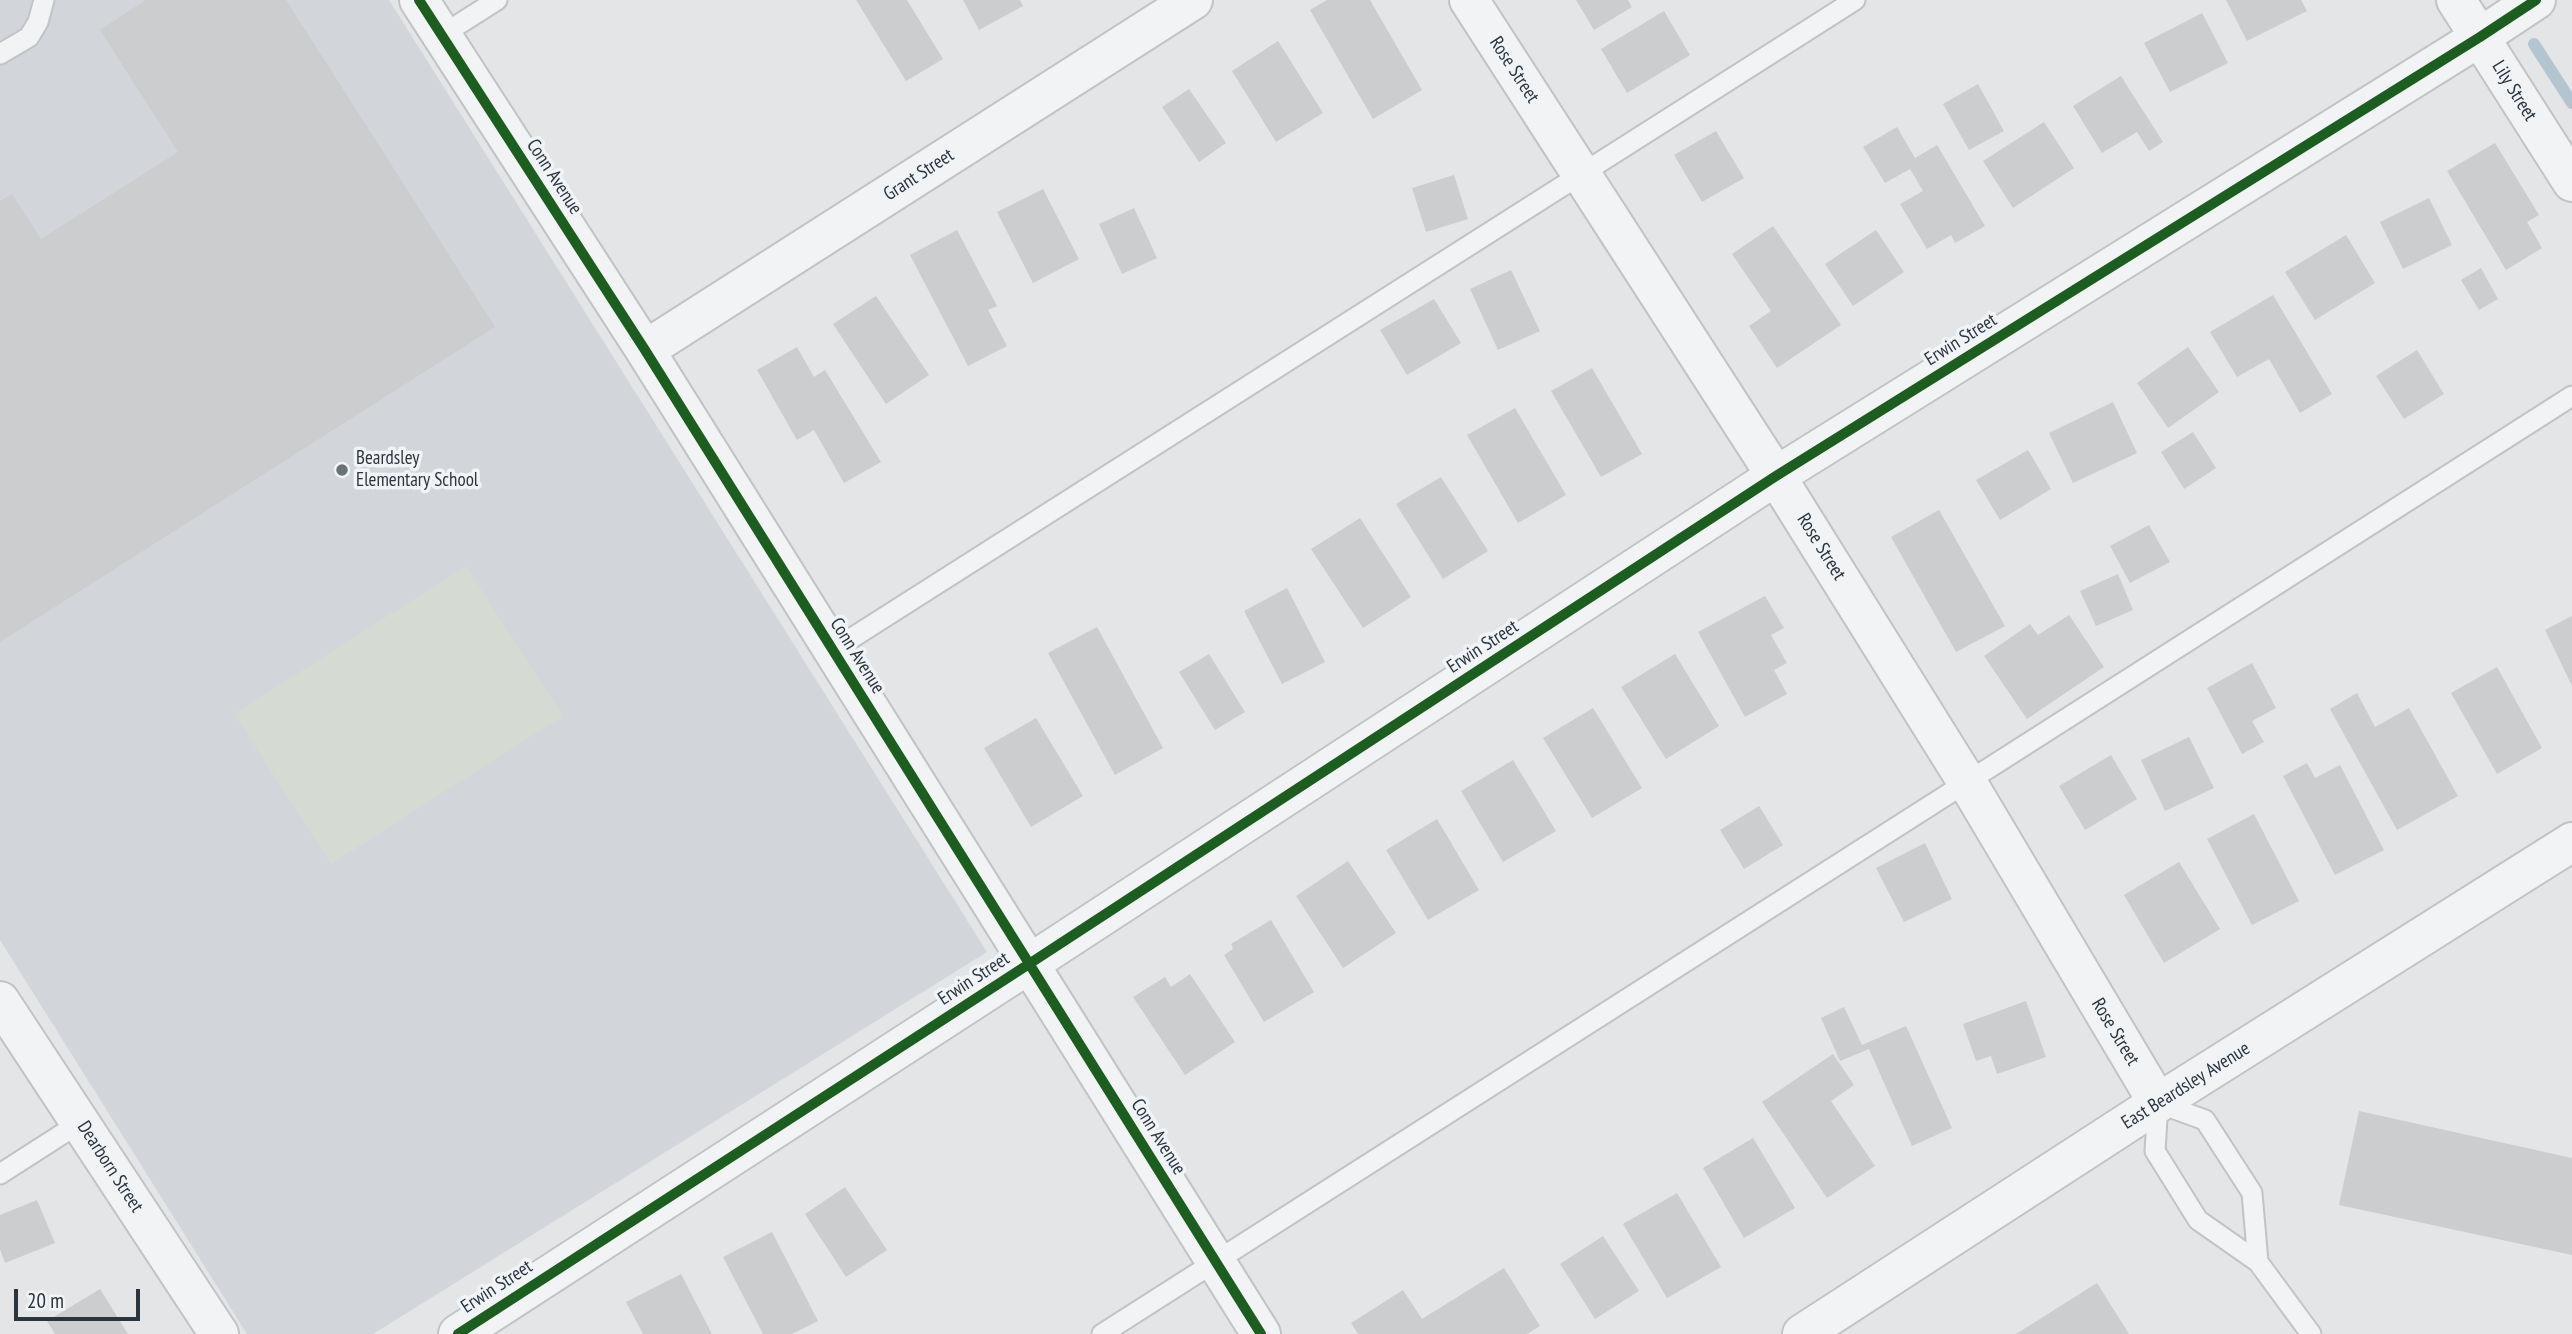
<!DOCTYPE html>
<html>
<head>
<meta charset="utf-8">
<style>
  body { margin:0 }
  #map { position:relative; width:2572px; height:1334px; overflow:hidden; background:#e3e5e7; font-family:"PT Sans Narrow",sans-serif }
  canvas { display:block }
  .scale { position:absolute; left:14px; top:1289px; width:126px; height:32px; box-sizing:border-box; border:4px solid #2b353f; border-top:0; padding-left:9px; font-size:21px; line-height:24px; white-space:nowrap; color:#2b353f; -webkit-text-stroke:5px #f1f4f6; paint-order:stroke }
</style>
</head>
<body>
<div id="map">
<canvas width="2572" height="1334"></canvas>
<div class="scale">20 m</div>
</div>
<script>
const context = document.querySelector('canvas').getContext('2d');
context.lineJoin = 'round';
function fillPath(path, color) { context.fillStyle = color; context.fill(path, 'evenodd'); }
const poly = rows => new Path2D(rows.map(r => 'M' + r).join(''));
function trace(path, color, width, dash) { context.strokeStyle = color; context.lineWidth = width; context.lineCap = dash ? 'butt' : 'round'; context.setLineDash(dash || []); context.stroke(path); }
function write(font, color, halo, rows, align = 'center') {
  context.font = font + ' "PT Sans Narrow",sans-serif'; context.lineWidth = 7; context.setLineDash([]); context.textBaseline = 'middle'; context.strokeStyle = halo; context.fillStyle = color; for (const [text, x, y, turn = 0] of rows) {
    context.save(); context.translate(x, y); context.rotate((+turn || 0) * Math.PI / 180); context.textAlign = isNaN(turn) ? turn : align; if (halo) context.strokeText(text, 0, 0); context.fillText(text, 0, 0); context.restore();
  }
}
const built = poly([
  [0,0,389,0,987,952,373,1334,247,1334,0,940]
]);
const green = poly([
  [466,566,563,716,331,864,234,714]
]);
const stream = poly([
  [2534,44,2572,103]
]);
const building = poly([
  [146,0,286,0,495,327,0,642,0,201,12,194,41,239,178,152,100,30],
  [856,0,907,0,943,59,906,81],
  [963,0,1020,0,1023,6,979,30],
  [1327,0,1370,0,1422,90,1373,119,1310,10],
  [1576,0,1628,0,1632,7,1594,30],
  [2226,0,2301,0,2307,11,2247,41],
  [1664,11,1690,55,1627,93,1601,49],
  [2202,13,2228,63,2170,92,2144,43],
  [1278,41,1323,113,1276,142,1232,71],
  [2121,76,2163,142,2149,151,2137,132,2102,153,2073,106],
  [1978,84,2004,131,1969,150,1943,104],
  [1189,89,1226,143,1199,162,1162,107],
  [2044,122,2074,168,2013,208,1983,161],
  [1897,127,1915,158,1937,145,1985,226,1955,243,1951,235,1927,249,1900,204,1923,191,1910,169,1885,183,1863,147],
  [1716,131,1744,178,1702,202,1674,155],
  [2495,143,2539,215,2527,222,2542,248,2506,270,2447,171],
  [1454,175,1468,219,1426,232,1412,188],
  [1043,189,1079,259,1033,283,997,212],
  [2429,198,2452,245,2403,269,2380,222],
  [1134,208,1157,258,1122,274,1099,224],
  [1773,226,1841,325,1777,368,1749,326,1771,311,1732,254],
  [957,230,997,306,988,310,1007,346,968,366,910,255],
  [1876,230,1904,272,1853,306,1825,264],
  [2346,235,2375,283,2315,320,2285,272],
  [2481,268,2498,299,2479,310,2461,280],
  [1511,270,1540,331,1498,350,1470,289],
  [2273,295,2332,394,2300,413,2269,359,2237,377,2210,332],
  [876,296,929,375,886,404,833,324],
  [1434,299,1461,343,1407,375,1380,330],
  [797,347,814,377,825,370,881,462,844,483,814,430,797,440,757,370],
  [2188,347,2219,392,2168,428,2137,383],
  [2417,350,2444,394,2404,419,2376,376],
  [1592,368,1642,454,1601,477,1551,391],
  [2113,402,2137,453,2073,483,2049,433],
  [1515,408,1566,495,1518,523,1467,435],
  [2193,432,2216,468,2184,489,2161,452],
  [2028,450,2051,489,2000,520,1976,480],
  [1441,477,1488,551,1443,579,1396,504],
  [1939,510,2005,626,1956,652,1891,537],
  [1360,518,1411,597,1363,628,1311,549],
  [2149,525,2170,562,2130,583,2110,546],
  [2118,574,2133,610,2096,626,2080,591],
  [1287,588,1325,662,1282,684,1244,611],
  [1765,596,1784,628,1771,635,1787,663,1774,670,1787,694,1745,717,1698,632],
  [2069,615,2104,667,2027,719,1984,656,2030,624,2038,635],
  [2572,616,2572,686,2545,630],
  [1097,627,1163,748,1115,775,1048,653],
  [1209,654,1245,712,1215,730,1179,672],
  [1675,654,1719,726,1666,759,1621,687],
  [2252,663,2276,708,2252,721,2264,742,2242,754,2207,688],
  [2497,667,2542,748,2497,774,2451,693],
  [2357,693,2375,727,2409,708,2458,796,2397,830,2330,709],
  [1593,708,1642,788,1592,818,1543,738],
  [1036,718,1083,796,1031,827,984,748],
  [2189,737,2214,788,2165,811,2141,760],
  [2111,755,2137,799,2085,830,2059,786],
  [1513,760,1556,831,1503,862,1461,791],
  [2307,763,2315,778,2340,765,2384,850,2335,875,2283,776],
  [1759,806,1783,845,1744,869,1720,830],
  [2254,814,2299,901,2252,925,2207,839],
  [1437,819,1479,890,1428,920,1386,850],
  [1925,843,1952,899,1904,922,1876,868],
  [1348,861,1396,933,1343,968,1296,896],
  [2179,862,2220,929,2164,963,2124,895],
  [1271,920,1314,992,1264,1022,1224,955,1233,949,1231,944],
  [1190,974,1235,1042,1185,1075,1133,997,1165,977,1171,987],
  [2026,1001,2046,1057,1997,1074,1991,1056,1976,1061,1963,1024],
  [1844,1007,1862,1045,1906,1026,1952,1128,1912,1146,1869,1049,1840,1061,1821,1018],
  [1833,1054,1854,1085,1831,1101,1875,1166,1827,1198,1762,1102],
  [2359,1111,2572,1158,2572,1255,2339,1205],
  [1753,1138,1795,1208,1744,1238,1703,1168],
  [845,1187,887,1250,846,1277,805,1214],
  [1677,1193,1721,1267,1667,1298,1623,1224],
  [37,1200,55,1243,5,1263,0,1249,0,1215],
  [772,1232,818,1321,792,1334,763,1334,723,1257],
  [1603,1236,1639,1291,1595,1319,1560,1264],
  [1504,1268,1540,1326,1527,1334,1358,1334,1351,1323,1403,1290,1422,1319],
  [681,1274,712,1334,643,1334,626,1302],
  [2097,1283,2129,1334,2016,1334],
  [100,1289,128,1334,55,1334,47,1321]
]);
const service = poly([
  [442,35,497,0],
  [0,54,29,37,38,22,44,0],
  [833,650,1855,0],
  [0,1174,81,1122],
  [2258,1262,2252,1193,2205,1120,2158,1103,2155,1151,2198,1220,2258,1262,2311,1334],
  [1102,1334,2572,396]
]);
const minor = poly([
  [419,0,645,350,1261,1334],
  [1469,0,1776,476,1967,782,2158,1103],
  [2456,0,2572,182],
  [645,350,1193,0],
  [0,1001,219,1334],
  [458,1334,1029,964,1776,476,2480,37,2536,0]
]);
const tertiary = poly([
  [1802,1334,2158,1103,2572,842]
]);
const cycleway = poly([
  [419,0,645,350,1261,1334],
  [458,1334,1029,964,1776,476,2480,37,2536,0]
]);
const markers = [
  [342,470,7,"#6b737a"]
];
const streetNames = [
  ["Rose Street",1514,70,57],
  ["Lily Street",2514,91,58],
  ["Grant Street",919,175,-33],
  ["Conn Avenue",554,177,57],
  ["Erwin Street",1961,340,-32],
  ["Rose Street",1821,547,58],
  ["Erwin Street",1483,647,-33],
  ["Conn Avenue",857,656,58],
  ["Erwin Street",974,979,-33],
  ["Rose Street",2115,1032,59],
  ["East Beardsley Avenue",2186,1086,-32],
  ["Conn Avenue",1158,1137,58],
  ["Dearborn Street",110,1167,57],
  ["Erwin Street",497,1287,-33]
];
const poiNames = [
  ["Beardsley",356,459],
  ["Elementary School",356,481]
];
fillPath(built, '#d2d5da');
fillPath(green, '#d5dbd3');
trace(stream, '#b3c5d0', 12);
fillPath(building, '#cbcdcf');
trace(service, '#c1c3c5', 23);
trace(minor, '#c1c3c5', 42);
trace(tertiary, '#c1c3c5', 42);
trace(service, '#f2f3f4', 19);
trace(minor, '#f2f3f4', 38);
trace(tertiary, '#f2f3f4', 38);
trace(cycleway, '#1b5e20', 10);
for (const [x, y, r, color] of markers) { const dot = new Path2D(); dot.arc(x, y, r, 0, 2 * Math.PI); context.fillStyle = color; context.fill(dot); trace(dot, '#f1f4f6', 2.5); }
write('19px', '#2b353f', '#f1f4f6', streetNames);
write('19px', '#2b353f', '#f1f4f6', poiNames, 'left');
</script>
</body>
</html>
